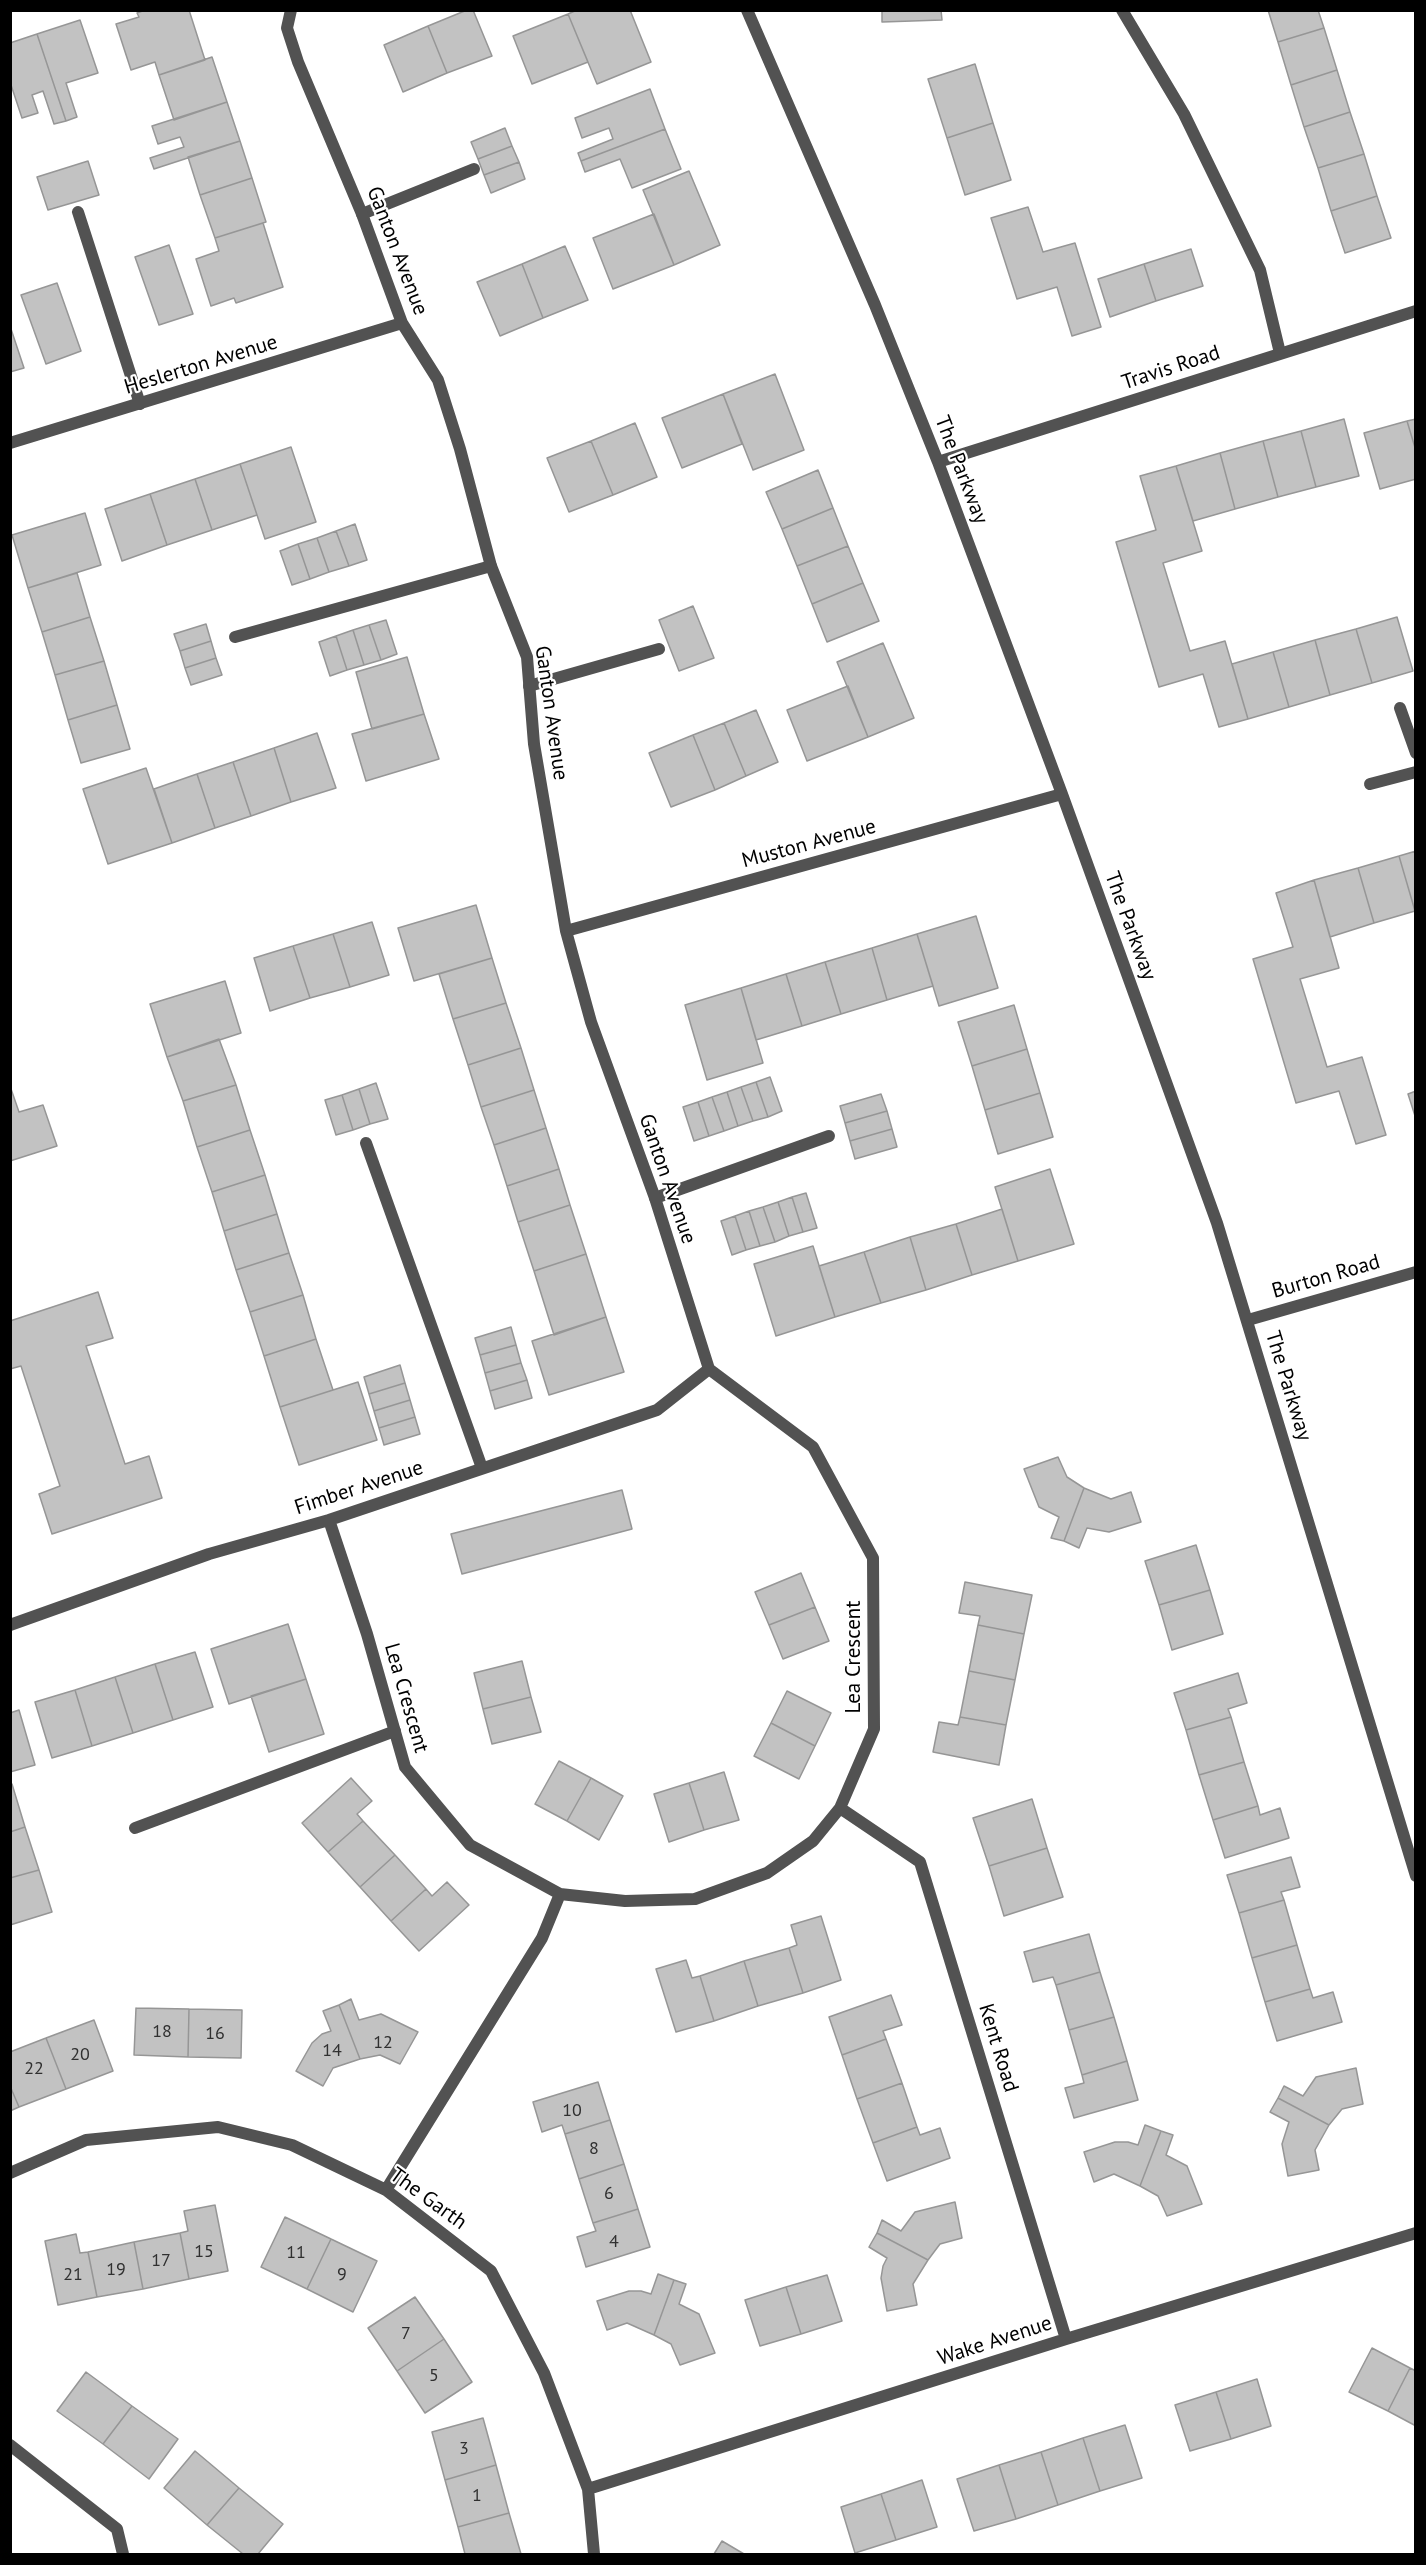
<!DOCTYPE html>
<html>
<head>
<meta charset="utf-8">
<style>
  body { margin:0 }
  #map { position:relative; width:1426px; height:2565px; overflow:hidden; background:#fff; font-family:"PT Sans",sans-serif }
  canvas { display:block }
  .frame { position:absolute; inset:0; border:12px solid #000; pointer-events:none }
</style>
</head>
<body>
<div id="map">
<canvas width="1426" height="2565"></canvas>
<div class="frame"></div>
</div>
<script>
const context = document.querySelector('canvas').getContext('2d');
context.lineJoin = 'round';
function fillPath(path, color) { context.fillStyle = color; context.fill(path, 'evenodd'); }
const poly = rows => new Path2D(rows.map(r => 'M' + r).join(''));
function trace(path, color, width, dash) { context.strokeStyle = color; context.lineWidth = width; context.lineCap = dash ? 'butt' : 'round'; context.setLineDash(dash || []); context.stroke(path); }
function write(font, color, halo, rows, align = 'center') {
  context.font = font + ' "PT Sans",sans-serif'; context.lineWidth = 4.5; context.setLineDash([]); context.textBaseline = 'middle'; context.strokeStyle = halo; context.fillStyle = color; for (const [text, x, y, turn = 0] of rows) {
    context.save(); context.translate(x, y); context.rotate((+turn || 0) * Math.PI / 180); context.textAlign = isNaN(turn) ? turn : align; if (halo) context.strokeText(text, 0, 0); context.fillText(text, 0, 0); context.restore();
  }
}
const building = poly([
  [145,10,189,10,205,60,159,75,155,62,131,70,116,24,139,17,137,13,145,10],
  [467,10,473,10,492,56,447,73,428,26,467,10],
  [577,10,630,10,651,62,597,84,568,14,577,10],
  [882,10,941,10,942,20,882,22,882,10],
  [1268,10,1318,10,1324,28,1278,42,1268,10],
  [568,14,588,62,532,84,513,36,568,14],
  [80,20,98,73,66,83,77,117,66,121,37,34,80,20],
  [428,26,447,73,403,92,384,45,428,26],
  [1324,28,1337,70,1291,85,1278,42,1324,28],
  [37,34,66,121,54,124,43,91,32,95,38,113,22,118,10,82,10,43,37,34],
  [212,57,227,102,174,120,159,75,212,57],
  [975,64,993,123,947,138,928,79,975,64],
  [1337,70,1350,112,1304,127,1291,85,1337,70],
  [650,89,665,129,581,161,578,153,613,139,609,128,582,138,575,118,650,89],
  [227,102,240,141,154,169,150,158,184,147,180,137,158,144,152,126,227,102],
  [1350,112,1364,154,1318,168,1304,127,1350,112],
  [993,123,1011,180,965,195,947,138,993,123],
  [505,128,512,146,478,159,471,142,505,128],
  [665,129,681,169,632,188,620,159,585,172,581,161,665,129],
  [240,141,252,178,200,195,188,157,240,141],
  [512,146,519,162,484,175,478,159,512,146],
  [1364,154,1377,196,1331,211,1318,168,1364,154],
  [88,161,99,195,48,210,37,177,88,161],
  [519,162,525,179,491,193,484,175,519,162],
  [689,171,720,245,674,265,643,190,689,171],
  [252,178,266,222,215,238,200,195,252,178],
  [1377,196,1391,238,1345,253,1331,211,1377,196],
  [1028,207,1043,252,1075,243,1101,327,1072,336,1057,287,1017,299,991,218,1028,207],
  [654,214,674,265,613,289,593,238,654,214],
  [263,223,283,287,236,303,234,298,211,306,196,259,219,251,215,238,263,223],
  [169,245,193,314,159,325,135,257,169,245],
  [565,246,588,300,543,318,522,264,565,246],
  [1191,249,1203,286,1156,301,1144,264,1191,249],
  [522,264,543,318,500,336,477,282,522,264],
  [1144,264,1156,301,1110,317,1098,279,1144,264],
  [57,283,81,351,46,364,21,295,57,283],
  [10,326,24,368,10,372,10,326],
  [775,374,804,450,753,470,723,394,775,374],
  [723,394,742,444,682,468,662,418,723,394],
  [1344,419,1359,476,1316,487,1301,431,1344,419],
  [1416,419,1416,451,1407,421,1416,419],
  [1407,421,1416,451,1416,479,1380,489,1364,433,1407,421],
  [635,423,657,477,613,495,591,441,635,423],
  [1301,431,1316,487,1278,497,1263,441,1301,431],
  [591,441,613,495,569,512,547,458,591,441],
  [1263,441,1278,497,1235,509,1220,453,1263,441],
  [291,447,316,522,265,539,240,464,291,447],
  [1220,453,1235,509,1193,521,1176,466,1220,453],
  [240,464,257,515,212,530,195,479,240,464],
  [1176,466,1202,551,1163,563,1190,651,1225,641,1248,719,1219,727,1203,674,1159,687,1116,542,1156,530,1140,476,1176,466],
  [818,470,833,508,782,529,766,492,818,470],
  [195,479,212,530,167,545,150,494,195,479],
  [150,494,167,545,122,561,105,509,150,494],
  [833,508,848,546,797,566,782,529,833,508],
  [85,513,101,565,28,588,12,535,85,513],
  [355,524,367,560,349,566,336,531,355,524],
  [336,531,349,566,329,572,317,538,336,531],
  [317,538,329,572,310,579,298,544,317,538],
  [298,544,310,579,292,585,280,551,298,544],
  [848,546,863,583,812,604,797,566,848,546],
  [77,573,90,617,42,632,28,588,77,573],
  [863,583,879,621,827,642,812,604,863,583],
  [693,606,714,658,679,671,659,620,693,606],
  [90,617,104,661,55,675,42,632,90,617],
  [1397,617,1413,671,1372,683,1356,629,1397,617],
  [386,620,397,654,381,660,369,625,386,620],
  [206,624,211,641,180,651,174,634,206,624],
  [369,625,381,660,364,665,353,630,369,625],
  [1356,629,1372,683,1330,695,1315,640,1356,629],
  [353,630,364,665,347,670,336,636,353,630],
  [336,636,347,670,330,676,319,642,336,636],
  [1315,640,1330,695,1289,707,1273,652,1315,640],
  [211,641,216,658,185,668,180,651,211,641],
  [883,643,914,718,868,737,837,662,883,643],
  [1273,652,1289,707,1248,719,1232,664,1273,652],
  [407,657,424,714,372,729,356,672,407,657],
  [216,658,222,675,191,685,185,668,216,658],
  [104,661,117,705,68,720,55,675,104,661],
  [848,686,868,737,807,761,787,710,848,686],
  [117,705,130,749,81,763,68,720,117,705],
  [756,710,778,762,746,776,724,723,756,710],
  [424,714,439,759,366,781,352,734,424,714],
  [724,723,746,776,715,790,693,735,724,723],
  [317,733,336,788,291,802,274,748,317,733],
  [693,735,715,790,671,807,649,753,693,735],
  [274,748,291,802,251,816,233,762,274,748],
  [233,762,251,816,215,828,197,774,233,762],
  [146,768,172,843,108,864,83,789,146,768],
  [197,774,215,828,172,843,154,789,197,774],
  [1416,851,1416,911,1415,911,1399,856,1416,851],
  [1399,856,1415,911,1374,923,1358,868,1399,856],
  [1358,868,1374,923,1330,937,1314,880,1358,868],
  [1314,880,1339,968,1300,979,1327,1067,1362,1057,1386,1135,1356,1144,1339,1091,1296,1103,1253,959,1293,947,1276,893,1314,880],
  [476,905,492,958,414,981,398,928,476,905],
  [976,916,998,988,939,1006,917,934,976,916],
  [372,922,389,975,350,987,333,934,372,922],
  [333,934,350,987,310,998,293,946,333,934],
  [917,934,933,986,887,1000,872,948,917,934],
  [293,946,310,998,270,1011,254,958,293,946],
  [872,948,887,1000,841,1014,825,962,872,948],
  [492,958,506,1003,453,1019,439,974,492,958],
  [825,962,841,1014,802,1026,786,974,825,962],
  [786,974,802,1026,756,1040,741,988,786,974],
  [225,981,241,1033,167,1057,150,1004,225,981],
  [741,988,763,1063,707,1080,685,1005,741,988],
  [506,1003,521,1048,468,1065,453,1019,506,1003],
  [1014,1005,1027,1049,972,1066,958,1022,1014,1005],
  [219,1039,236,1085,183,1101,167,1057,219,1039],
  [521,1048,534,1090,481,1107,468,1065,521,1048],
  [1027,1049,1040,1093,985,1110,972,1066,1027,1049],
  [770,1077,782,1111,768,1117,756,1082,770,1077],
  [756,1082,768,1117,753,1121,741,1087,756,1082],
  [376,1083,388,1119,370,1124,359,1089,376,1083],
  [236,1085,250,1130,197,1147,183,1101,236,1085],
  [10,1086,19,1112,43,1105,57,1146,10,1161,10,1086],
  [741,1087,753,1121,738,1126,727,1092,741,1087],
  [359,1089,370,1124,353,1130,342,1095,359,1089],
  [534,1090,546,1128,494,1145,481,1107,534,1090],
  [1416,1091,1416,1119,1408,1094,1416,1091],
  [727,1092,738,1126,724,1131,712,1097,727,1092],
  [1040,1093,1053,1137,998,1154,985,1110,1040,1093],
  [881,1094,887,1111,845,1123,840,1106,881,1094],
  [342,1095,353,1130,336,1135,325,1100,342,1095],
  [712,1097,724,1131,709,1136,698,1102,712,1097],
  [698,1102,709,1136,694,1141,683,1107,698,1102],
  [887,1111,892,1129,850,1141,845,1123,887,1111],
  [546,1128,559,1169,507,1186,494,1145,546,1128],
  [892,1129,897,1147,855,1159,850,1141,892,1129],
  [250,1130,265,1175,212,1192,197,1147,250,1130],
  [559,1169,570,1205,518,1222,507,1186,559,1169],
  [1050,1169,1074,1244,1018,1261,995,1187,1050,1169],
  [265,1175,277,1214,224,1231,212,1192,265,1175],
  [806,1193,817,1228,803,1232,792,1197,806,1193],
  [792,1197,803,1232,789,1236,778,1202,792,1197],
  [778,1202,789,1236,775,1242,763,1207,778,1202],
  [570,1205,586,1254,534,1271,518,1222,570,1205],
  [763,1207,775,1242,760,1246,749,1211,763,1207],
  [1002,1209,1018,1261,972,1275,956,1224,1002,1209],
  [749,1211,760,1246,746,1250,735,1216,749,1211],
  [277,1214,289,1253,236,1270,224,1231,277,1214],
  [735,1216,746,1250,732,1255,721,1221,735,1216],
  [956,1224,972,1275,926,1290,910,1237,956,1224],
  [910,1237,926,1290,881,1303,864,1252,910,1237],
  [813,1246,835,1317,776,1336,754,1264,813,1246],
  [864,1252,881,1303,835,1317,819,1266,864,1252],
  [289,1253,303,1295,250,1312,236,1270,289,1253],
  [586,1254,606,1317,554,1335,534,1271,586,1254],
  [98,1292,113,1338,86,1346,125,1464,149,1456,162,1498,52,1534,39,1494,60,1486,21,1366,10,1369,10,1321,98,1292],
  [303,1295,316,1339,264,1356,250,1312,303,1295],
  [606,1317,624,1372,549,1395,532,1341,606,1317],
  [511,1327,516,1345,480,1355,475,1338,511,1327],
  [316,1339,333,1390,280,1407,264,1356,316,1339],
  [516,1345,521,1363,485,1373,480,1355,516,1345],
  [521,1363,527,1380,490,1391,485,1373,521,1363],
  [400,1365,405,1383,369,1394,364,1377,400,1365],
  [527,1380,532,1398,495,1409,490,1391,527,1380],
  [358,1382,377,1440,299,1465,280,1407,358,1382],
  [405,1383,410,1400,374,1411,369,1394,405,1383],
  [410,1400,415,1417,379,1428,374,1411,410,1400],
  [415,1417,420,1434,384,1445,379,1428,415,1417],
  [1058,1457,1067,1477,1084,1488,1064,1541,1051,1538,1059,1517,1039,1507,1024,1469,1058,1457],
  [1084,1488,1111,1499,1131,1492,1141,1522,1109,1532,1087,1528,1079,1548,1064,1541,1084,1488],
  [622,1490,632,1529,462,1574,451,1534,622,1490],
  [1196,1545,1210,1590,1159,1605,1145,1561,1196,1545],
  [801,1573,815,1607,769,1625,755,1592,801,1573],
  [965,1582,1032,1595,1024,1634,978,1625,980,1616,959,1613,965,1582],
  [1210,1590,1223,1634,1172,1650,1159,1605,1210,1590],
  [815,1607,829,1641,783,1659,769,1625,815,1607],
  [288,1624,306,1679,229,1704,211,1649,288,1624],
  [978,1625,1024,1634,1015,1680,969,1671,978,1625],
  [195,1652,213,1707,173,1720,155,1664,195,1652],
  [522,1661,531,1697,483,1709,474,1673,522,1661],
  [155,1664,173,1720,133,1733,115,1677,155,1664],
  [969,1671,1015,1680,1006,1725,960,1717,969,1671],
  [1238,1673,1247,1703,1228,1709,1231,1717,1186,1730,1174,1693,1238,1673],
  [115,1677,133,1733,92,1746,75,1690,115,1677],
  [306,1679,324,1734,269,1752,251,1696,306,1679],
  [75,1690,92,1746,52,1758,35,1702,75,1690],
  [787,1691,831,1713,815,1746,771,1723,787,1691],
  [531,1697,541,1732,492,1744,483,1709,531,1697],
  [19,1710,35,1765,10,1772,10,1713,19,1710],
  [960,1717,1006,1725,999,1765,933,1752,939,1722,958,1725,960,1717],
  [1231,1717,1244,1762,1199,1775,1186,1730,1231,1717],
  [771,1723,815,1746,799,1779,754,1756,771,1723],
  [559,1761,591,1778,567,1821,535,1804,559,1761],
  [1244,1762,1258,1806,1213,1820,1199,1775,1244,1762],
  [724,1772,739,1820,704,1830,689,1783,724,1772],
  [351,1778,372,1801,357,1814,363,1821,328,1852,302,1823,351,1778],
  [591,1778,623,1796,599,1840,567,1821,591,1778],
  [689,1783,704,1830,669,1842,654,1794,689,1783],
  [12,1784,25,1827,10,1832,10,1785,12,1784],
  [1032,1799,1047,1848,989,1866,973,1818,1032,1799],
  [1258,1806,1260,1815,1280,1808,1289,1838,1225,1858,1213,1820,1258,1806],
  [363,1821,395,1855,360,1887,328,1852,363,1821],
  [25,1827,39,1870,10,1878,10,1832,25,1827],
  [1047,1848,1063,1897,1004,1916,989,1866,1047,1848],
  [395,1855,426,1889,391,1921,360,1887,395,1855],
  [1291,1857,1300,1887,1281,1892,1284,1900,1239,1913,1227,1875,1291,1857],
  [39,1870,52,1912,10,1925,10,1878,39,1870],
  [447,1882,469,1905,419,1951,391,1921,426,1889,432,1896,447,1882],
  [1284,1900,1297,1945,1252,1958,1239,1913,1284,1900],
  [821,1916,841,1980,803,1993,789,1948,797,1945,791,1925,821,1916],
  [1089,1934,1100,1972,1056,1985,1053,1977,1033,1982,1024,1952,1089,1934],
  [1297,1945,1310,1989,1265,2002,1252,1958,1297,1945],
  [789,1948,803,1993,758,2006,744,1961,789,1948],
  [686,1960,692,1978,700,1976,714,2021,676,2032,656,1969,686,1960],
  [744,1961,758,2006,714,2021,700,1976,744,1961],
  [1100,1972,1114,2017,1069,2030,1056,1985,1100,1972],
  [1310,1989,1313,1998,1333,1992,1342,2022,1277,2041,1265,2002,1310,1989],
  [891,1995,902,2025,883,2031,886,2039,842,2055,829,2017,891,1995],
  [351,1999,359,2020,381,2014,418,2032,400,2064,380,2055,360,2059,339,2005,351,1999],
  [339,2005,360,2059,333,2068,323,2086,296,2071,312,2043,322,2034,331,2031,323,2011,339,2005],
  [136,2008,189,2009,188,2057,134,2055,136,2008],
  [189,2009,242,2010,241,2058,188,2057,189,2009],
  [1114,2017,1127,2061,1082,2075,1069,2030,1114,2017],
  [94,2020,113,2071,66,2089,46,2038,94,2020],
  [46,2038,66,2089,19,2107,10,2086,10,2052,46,2038],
  [886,2039,902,2083,857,2099,842,2055,886,2039],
  [1127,2061,1138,2100,1074,2118,1065,2088,1084,2083,1082,2075,1127,2061],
  [1356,2068,1363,2104,1342,2109,1329,2125,1278,2098,1284,2086,1303,2096,1316,2077,1356,2068],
  [598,2082,610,2120,565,2134,562,2125,542,2132,533,2102,598,2082],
  [902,2083,917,2127,873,2143,857,2099,902,2083],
  [10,2086,19,2107,10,2111,10,2086],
  [1278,2098,1329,2125,1315,2150,1319,2170,1288,2176,1282,2144,1289,2122,1270,2112,1278,2098],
  [610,2120,624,2164,579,2179,565,2134,610,2120],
  [1145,2125,1161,2131,1140,2186,1114,2174,1094,2182,1084,2152,1115,2142,1128,2142,1138,2145,1145,2125],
  [917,2127,920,2135,940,2128,950,2158,887,2181,873,2143,917,2127],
  [1161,2131,1173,2135,1166,2155,1187,2166,1202,2204,1167,2216,1158,2196,1140,2186,1161,2131],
  [624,2164,638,2209,593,2223,579,2179,624,2164],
  [955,2202,962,2238,940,2244,928,2260,877,2233,882,2220,901,2231,915,2212,955,2202],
  [215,2205,228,2271,189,2279,180,2233,188,2231,184,2211,215,2205],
  [638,2209,650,2247,586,2267,577,2237,596,2231,593,2223,638,2209],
  [285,2217,331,2239,307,2289,261,2267,285,2217],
  [180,2233,189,2279,143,2289,134,2242,180,2233],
  [877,2233,928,2260,913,2284,917,2305,887,2311,881,2278,883,2266,887,2258,869,2247,877,2233],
  [76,2234,80,2253,88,2252,97,2297,58,2305,45,2241,76,2234],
  [331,2239,377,2261,353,2312,307,2289,331,2239],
  [134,2242,143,2289,97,2297,88,2252,134,2242],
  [658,2274,674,2280,654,2335,627,2323,607,2330,597,2301,629,2291,641,2291,651,2294,658,2274],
  [827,2275,842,2321,801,2334,786,2287,827,2275],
  [674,2280,686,2284,679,2304,699,2314,715,2353,680,2365,671,2344,654,2335,674,2280],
  [786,2287,801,2334,760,2346,745,2300,786,2287],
  [415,2297,444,2339,397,2371,368,2328,415,2297],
  [444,2339,472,2382,425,2413,397,2371,444,2339],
  [1372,2348,1410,2368,1388,2411,1349,2392,1372,2348],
  [1410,2368,1416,2371,1416,2426,1388,2411,1410,2368],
  [86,2372,132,2406,103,2444,57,2411,86,2372],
  [1257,2379,1271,2426,1231,2439,1216,2392,1257,2379],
  [1216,2392,1231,2439,1190,2451,1175,2405,1216,2392],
  [132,2406,178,2439,149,2479,103,2444,132,2406],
  [483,2418,496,2465,445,2480,432,2432,483,2418],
  [1125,2425,1142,2478,1100,2491,1083,2438,1125,2425],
  [1083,2438,1100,2491,1058,2505,1041,2452,1083,2438],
  [195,2451,239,2488,207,2525,164,2488,195,2451],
  [1041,2452,1058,2505,1016,2519,999,2465,1041,2452],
  [496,2465,509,2513,458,2527,445,2480,496,2465],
  [999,2465,1016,2519,974,2531,957,2479,999,2465],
  [922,2480,937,2527,896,2540,881,2494,922,2480],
  [239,2488,283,2524,258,2554,243,2554,207,2525,239,2488],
  [881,2494,896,2540,855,2553,841,2507,881,2494],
  [509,2513,521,2554,465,2554,458,2527,509,2513],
  [722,2541,744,2554,714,2554,722,2541]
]);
const service = poly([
  [1122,10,1184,114,1260,270,1280,353],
  [78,212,140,404],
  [362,214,474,169],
  [235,637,491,566],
  [529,686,659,649],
  [366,1143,482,1468],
  [655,1198,829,1136],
  [135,1828,395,1731]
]);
const minor = poly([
  [291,10,287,28,298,62,362,214,402,323,438,380,460,449,491,566,527,657,534,744,566,931,591,1022,655,1198,709,1369],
  [747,10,875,305,938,462,1062,794,1217,1223,1416,1876],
  [10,443,402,323],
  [938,462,1416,311],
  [1400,708,1416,753],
  [1370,784,1416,772],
  [566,931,1062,794],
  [1248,1320,1416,1272],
  [329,1520,367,1634,405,1767,470,1845,560,1894,625,1901,695,1899,767,1873,813,1841,840,1808,874,1729,873,1558,813,1447,709,1369],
  [10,1625,209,1554,329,1520,657,1410,709,1369],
  [840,1808,920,1862,1066,2339],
  [10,2173,86,2140,218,2127,292,2145,386,2190,491,2271,544,2373,588,2489,594,2554],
  [386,2190,542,1938,560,1894],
  [10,2445,117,2529,123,2554],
  [588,2489,1066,2339,1416,2233]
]);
const numberNames = [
  ["18",162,2032],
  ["16",215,2034],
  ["12",383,2043],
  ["14",332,2051],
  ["20",80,2055],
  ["22",34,2069],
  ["10",572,2111],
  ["8",594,2149],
  ["6",609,2194],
  ["4",614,2242],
  ["15",204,2252],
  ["11",296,2253],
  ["17",161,2261],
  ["19",116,2270],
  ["21",73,2275],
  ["9",342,2275],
  ["7",406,2334],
  ["5",434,2376],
  ["3",464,2449],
  ["1",477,2496]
];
const streetNames = [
  ["Ganton Avenue",397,251,69],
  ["Heslerton Avenue",201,365,-17],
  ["Travis Road",1171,368,-18],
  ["The Parkway",961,470,69],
  ["Ganton Avenue",551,713,82],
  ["Muston Avenue",809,844,-15],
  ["The Parkway",1130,926,70],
  ["Ganton Avenue",667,1179,71],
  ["Burton Road",1326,1277,-16],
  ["The Parkway",1288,1386,73],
  ["Fimber Avenue",359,1488,-18],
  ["Lea Crescent",854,1657,-90],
  ["Lea Crescent",406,1698,74],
  ["Kent Road",998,2048,73],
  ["The Garth",428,2199,36],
  ["Wake Avenue",995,2341,-18]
];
fillPath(building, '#c2c2c2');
trace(building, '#969696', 1.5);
trace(service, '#525252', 12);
trace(minor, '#525252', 12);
write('18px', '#303030', null, numberNames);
write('21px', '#000', '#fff', streetNames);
</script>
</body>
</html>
